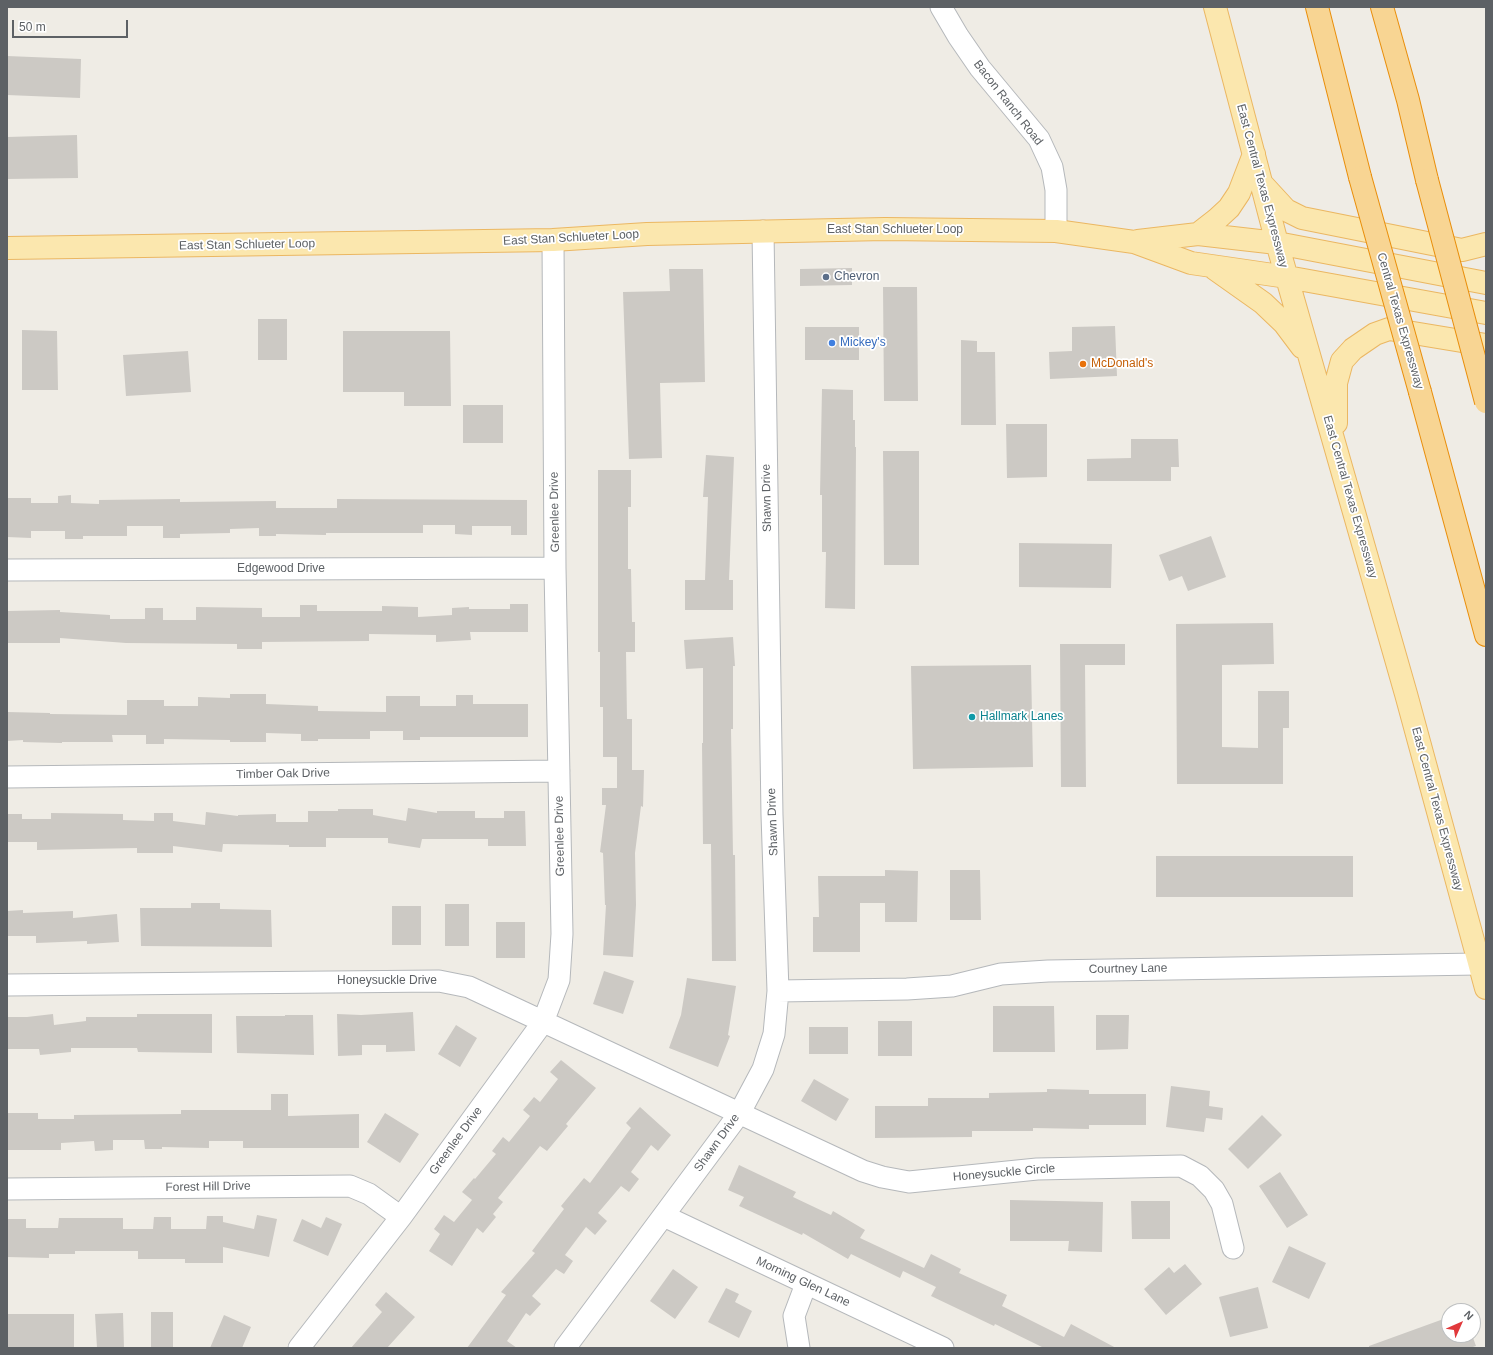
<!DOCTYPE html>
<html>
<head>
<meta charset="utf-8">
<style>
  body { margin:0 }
  #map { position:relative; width:1493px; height:1355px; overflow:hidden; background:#efece5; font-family:Arial,sans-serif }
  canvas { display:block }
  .frame { position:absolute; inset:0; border:8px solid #5d6165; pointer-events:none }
  .north { position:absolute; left:1441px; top:1303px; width:40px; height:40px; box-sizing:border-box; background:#fff; border:1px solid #bec0c1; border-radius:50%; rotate:45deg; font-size:11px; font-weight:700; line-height:16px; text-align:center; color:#5d6165 }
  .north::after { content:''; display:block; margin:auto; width:14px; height:18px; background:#e1393c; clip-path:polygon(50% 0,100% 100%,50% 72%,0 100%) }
  .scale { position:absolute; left:12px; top:20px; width:116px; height:18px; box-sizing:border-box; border:2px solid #5d6165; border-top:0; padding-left:5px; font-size:12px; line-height:14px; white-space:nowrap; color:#5d6165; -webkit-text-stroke:3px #fff; paint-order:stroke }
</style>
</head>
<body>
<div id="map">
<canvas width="1493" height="1355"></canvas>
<div class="frame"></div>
<div class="north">N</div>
<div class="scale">50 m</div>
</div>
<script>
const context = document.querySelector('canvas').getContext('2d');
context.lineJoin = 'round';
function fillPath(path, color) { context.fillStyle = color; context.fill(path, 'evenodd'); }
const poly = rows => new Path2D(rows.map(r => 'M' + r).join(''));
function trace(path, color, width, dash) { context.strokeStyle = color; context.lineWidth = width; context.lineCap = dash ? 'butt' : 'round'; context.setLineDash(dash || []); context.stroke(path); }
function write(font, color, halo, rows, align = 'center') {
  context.font = font + ' Arial,sans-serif'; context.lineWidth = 3.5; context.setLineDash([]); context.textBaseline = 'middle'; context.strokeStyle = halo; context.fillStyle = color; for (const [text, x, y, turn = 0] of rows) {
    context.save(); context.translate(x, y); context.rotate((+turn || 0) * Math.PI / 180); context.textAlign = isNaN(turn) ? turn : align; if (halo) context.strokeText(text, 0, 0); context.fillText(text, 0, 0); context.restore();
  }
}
const building = poly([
  [7,56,81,59,80,98,7,95],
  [77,135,78,178,7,179,7,137],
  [852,268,852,285,800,286,800,269],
  [669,269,703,269,705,382,660,383,662,458,629,459,623,292,670,291],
  [883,287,917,287,918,401,884,401],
  [258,319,287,319,287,360,258,360],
  [1115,326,1117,376,1050,379,1049,352,1072,351,1072,327],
  [805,327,859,327,859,360,805,360],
  [22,330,57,331,58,390,22,390],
  [343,331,450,331,451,406,404,406,404,392,343,392],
  [961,340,977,341,977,352,995,352,996,425,961,425],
  [188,351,191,392,126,396,123,355],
  [822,389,853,390,853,420,855,420,855,447,856,447,855,609,825,608,826,552,822,552,822,495,820,495],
  [463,405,503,405,503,443,463,443],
  [1006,424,1047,424,1047,477,1007,478],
  [1131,439,1178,439,1179,467,1171,467,1171,481,1087,481,1087,459,1131,458],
  [883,451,919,451,919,565,884,565],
  [706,455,734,457,729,580,733,580,733,610,685,610,685,580,705,580,708,497,703,497],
  [598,470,631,470,631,507,628,507,628,569,631,569,632,622,635,622,635,652,626,652,627,719,632,719,632,770,644,770,643,807,641,806,635,853,636,905,633,957,603,955,606,905,605,905,603,853,600,852,606,805,602,805,602,788,617,788,617,757,603,757,603,707,600,707,600,652,598,652],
  [71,495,71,503,99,504,99,500,180,499,180,502,276,501,276,508,337,508,337,499,527,500,527,535,511,535,511,526,472,526,472,535,455,534,455,525,423,525,423,533,326,533,326,535,276,534,276,536,259,536,259,528,230,529,230,533,180,534,180,538,163,538,163,526,127,526,127,536,83,536,83,539,65,539,65,531,31,531,31,538,7,537,7,498,31,498,31,503,58,503,58,496],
  [1211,536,1226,577,1188,591,1182,576,1169,581,1159,555],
  [1019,543,1112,544,1111,588,1019,587],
  [510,604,528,604,528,632,470,632,471,640,436,642,436,635,369,634,369,641,262,642,262,649,237,649,237,644,126,643,60,638,60,643,7,643,7,611,60,610,60,612,110,615,110,619,145,619,145,608,163,608,163,620,196,620,196,607,262,608,262,617,300,617,300,605,317,605,317,611,382,611,382,606,418,607,418,617,452,615,452,608,469,607,469,609,510,609],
  [1273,623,1274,664,1222,665,1222,747,1258,748,1258,691,1289,691,1289,728,1283,728,1283,784,1177,784,1176,624],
  [733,637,735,666,733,666,733,729,731,729,733,855,735,855,736,961,712,961,711,844,703,844,702,743,703,743,703,668,686,669,684,640],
  [1060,644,1125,644,1125,665,1085,665,1086,787,1061,787],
  [1031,665,1033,767,913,769,911,666],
  [230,694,266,694,266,704,318,706,318,711,386,712,386,696,420,696,420,706,456,706,456,695,473,695,473,704,528,704,528,737,420,737,420,740,403,740,403,731,370,731,370,739,318,739,318,741,301,741,301,734,266,733,266,742,230,742,230,740,164,739,164,744,146,744,146,735,112,735,113,742,62,742,62,743,23,742,23,740,7,741,7,712,50,713,50,714,127,715,127,700,164,700,164,706,198,706,198,697,230,698],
  [408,808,437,813,437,811,475,811,475,818,504,818,504,811,525,811,526,846,488,846,488,839,422,839,420,848,388,843,388,838,326,838,326,847,289,847,289,845,223,844,222,852,173,846,173,853,137,853,137,848,37,850,37,842,7,842,7,814,22,814,22,819,51,819,51,813,123,814,123,820,154,821,154,813,173,813,173,821,205,825,206,812,238,816,238,815,276,814,276,822,308,822,308,811,338,811,338,809,373,809,373,815,406,821],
  [1156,856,1353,856,1353,897,1156,897],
  [885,870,918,871,917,922,885,922,885,903,860,903,860,952,813,952,813,917,819,917,818,876,885,876],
  [950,870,980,870,981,920,950,920],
  [191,903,220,903,220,909,271,910,272,947,141,946,140,908,191,908],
  [445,904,469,904,469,946,445,946],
  [392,906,421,906,421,945,392,945],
  [23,910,23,913,73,911,73,918,117,914,119,942,87,944,87,941,36,943,36,936,7,936,7,911],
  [496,922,525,922,525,958,496,958],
  [604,971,634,981,623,1014,593,1004],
  [687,978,736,986,728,1035,730,1036,718,1067,669,1048,681,1015],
  [993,1006,1054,1006,1055,1052,993,1052],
  [413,1012,415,1051,386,1052,386,1045,362,1045,362,1055,338,1056,337,1014,361,1015],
  [53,1014,54,1025,86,1021,86,1017,137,1017,137,1014,212,1014,212,1053,138,1052,137,1048,71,1048,71,1052,40,1055,39,1049,7,1049,7,1017,27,1017],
  [285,1015,313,1015,314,1055,237,1053,236,1016,285,1016],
  [1096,1015,1129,1015,1128,1049,1096,1050],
  [878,1021,912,1021,912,1056,878,1056],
  [456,1025,477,1038,460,1067,438,1054],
  [809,1027,848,1027,848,1054,809,1054],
  [561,1060,596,1088,566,1124,568,1126,547,1151,540,1146,498,1198,503,1202,493,1214,496,1217,483,1233,477,1228,452,1266,429,1251,440,1234,434,1229,444,1215,454,1222,472,1200,462,1192,474,1178,475,1179,496,1154,492,1151,503,1137,509,1142,530,1116,523,1110,534,1097,540,1102,558,1079,550,1072],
  [814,1079,849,1099,836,1121,801,1101],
  [1171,1086,1210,1091,1209,1106,1223,1108,1222,1120,1206,1118,1204,1132,1166,1127],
  [1047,1089,1089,1090,1089,1094,1146,1094,1146,1125,1089,1125,1089,1129,1033,1128,1033,1131,972,1131,972,1137,875,1138,875,1106,928,1106,928,1098,989,1098,989,1093,1047,1092],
  [271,1094,288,1094,288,1116,359,1114,359,1148,243,1148,243,1141,209,1141,209,1148,162,1147,162,1149,145,1149,144,1140,113,1140,113,1150,95,1151,94,1141,61,1143,61,1150,7,1150,7,1113,38,1113,38,1119,74,1119,74,1115,181,1114,181,1110,271,1110],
  [640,1107,671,1135,658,1151,651,1145,631,1172,639,1179,629,1192,621,1186,598,1213,607,1221,595,1235,586,1227,565,1255,573,1261,564,1274,556,1269,532,1296,541,1304,530,1316,526,1313,507,1341,517,1348,467,1348,506,1295,501,1292,535,1253,532,1251,564,1209,561,1206,584,1178,590,1183,631,1128,626,1123],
  [385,1113,419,1134,400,1163,367,1142],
  [1262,1115,1282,1135,1248,1169,1228,1149],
  [739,1165,796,1192,793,1197,831,1215,833,1211,865,1230,860,1238,924,1268,931,1254,961,1269,959,1273,1007,1295,1002,1306,1064,1337,1071,1324,1116,1348,1044,1348,995,1324,994,1326,931,1296,936,1287,903,1271,900,1278,851,1254,848,1259,803,1233,802,1235,739,1206,744,1197,728,1190],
  [1280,1172,1308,1215,1287,1228,1259,1186],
  [1010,1200,1103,1202,1102,1252,1068,1251,1069,1241,1010,1241],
  [1131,1201,1170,1201,1170,1239,1132,1239],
  [257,1215,277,1219,269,1257,223,1247,223,1263,185,1263,185,1259,138,1259,138,1251,75,1251,75,1254,49,1254,49,1258,7,1257,7,1229,8,1229,8,1219,26,1219,26,1228,58,1228,59,1218,123,1218,123,1229,153,1229,154,1217,171,1217,171,1229,206,1229,207,1216,223,1216,223,1222,254,1229],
  [326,1217,342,1224,328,1256,293,1241,302,1219,321,1228],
  [1289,1246,1326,1263,1309,1299,1272,1282],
  [1185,1264,1202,1284,1166,1315,1144,1289,1169,1267,1174,1273],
  [673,1269,698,1287,675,1319,650,1301],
  [1258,1287,1268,1328,1230,1337,1219,1297],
  [726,1288,739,1294,735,1302,752,1311,739,1338,708,1322],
  [386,1292,415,1317,387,1348,351,1348,382,1312,375,1305],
  [151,1312,173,1312,173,1348,151,1348],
  [123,1313,124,1348,97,1348,95,1314],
  [7,1314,74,1314,74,1348,7,1348],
  [224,1315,251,1327,242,1348,210,1348],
  [1449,1317,1449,1335,1472,1335,1476,1346,1470,1348,1369,1348,1369,1346]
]);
const minor = poly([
  [941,7,958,36,980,68,1039,139,1052,167,1056,190,1056,231],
  [7,570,555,568],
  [7,777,559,771],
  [7,985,439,981,469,987,863,1171,882,1177,909,1182,1037,1169,1181,1166,1200,1176,1214,1190,1222,1204,1233,1248],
  [778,991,907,989,952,986,1001,974,1048,971,1478,964],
  [7,1189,350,1186,369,1194,401,1217],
  [664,1216,943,1348],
  [299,1348,401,1217,543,1022,559,980,562,934,555,568,553,240],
  [565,1348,739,1114,763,1069,774,1034,778,991,772,815,763,231],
  [799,1348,794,1316,806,1284]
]);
const major = poly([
  [1215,7,1277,243,1406,694,1486,988],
  [1263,185,1286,210,1302,218,1462,250,1486,244],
  [1198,234,1216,220,1229,208,1239,193,1254,154],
  [1138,241,1198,234,1277,243,1486,283],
  [7,248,553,240,647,234,885,229,1056,231,1134,242,1191,263,1287,277,1486,313],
  [1215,269,1263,303,1284,323,1302,347],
  [1336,423,1336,383,1342,361,1353,349,1375,334,1389,329,1486,345]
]);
const highway = poly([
  [1317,7,1360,177],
  [1382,7,1408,100,1427,180],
  [1420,392,1486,635]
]);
const highwayBridge = poly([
  [1360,177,1420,392],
  [1427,180,1486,402]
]);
const markers = [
  [826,277,4,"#5c6f8a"],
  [832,343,4,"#3f7fe0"],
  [1083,364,4,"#e8710a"],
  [972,717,4,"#0f9aa8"]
];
const streetNames = [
  ["Bacon Ranch Road",1008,103,52],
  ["East Central Texas Expressway",1262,186,75],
  ["East Stan Schlueter Loop",895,230],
  ["East Stan Schlueter Loop",571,238,-3],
  ["East Stan Schlueter Loop",247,245,-1],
  ["Central Texas Expressway",1400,321,74],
  ["East Central Texas Expressway",1350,497,74],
  ["Shawn Drive",767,498,-91],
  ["Greenlee Drive",555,512,-91],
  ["Edgewood Drive",281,569],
  ["Timber Oak Drive",283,774,-1],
  ["East Central Texas Expressway",1437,809,75],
  ["Shawn Drive",773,822,-92],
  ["Greenlee Drive",560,836,-91],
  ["Courtney Lane",1128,969,-1],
  ["Honeysuckle Drive",387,981],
  ["Greenlee Drive",456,1141,-54],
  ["Shawn Drive",717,1143,-54],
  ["Honeysuckle Circle",1004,1173,-5],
  ["Forest Hill Drive",208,1187,-1],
  ["Morning Glen Lane",803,1282,25]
];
const serviceNames = [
  ["Chevron",834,277]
];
const shopNames = [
  ["Mickey's",840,343]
];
const foodNames = [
  ["McDonald's",1091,364]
];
const cultureNames = [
  ["Hallmark Lanes",980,717]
];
fillPath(building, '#ccc9c4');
trace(minor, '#b5b8bb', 23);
trace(major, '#ebb762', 24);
trace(highway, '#e98e0b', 24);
trace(minor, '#fff', 21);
trace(major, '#fbe7ae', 22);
trace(highway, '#f8d593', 22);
trace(highwayBridge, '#e98e0b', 24, []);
trace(highwayBridge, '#f8d593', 22);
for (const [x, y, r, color] of markers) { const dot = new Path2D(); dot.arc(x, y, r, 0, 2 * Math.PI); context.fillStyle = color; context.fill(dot); trace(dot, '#fff', 1.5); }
write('12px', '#5d6165', '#fff', streetNames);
write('12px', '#4e5e75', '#fff', serviceNames, 'left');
write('12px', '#366cbe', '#fff', shopNames, 'left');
write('12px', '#c56008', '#fff', foodNames, 'left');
write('12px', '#0d838f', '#fff', cultureNames, 'left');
</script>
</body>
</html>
